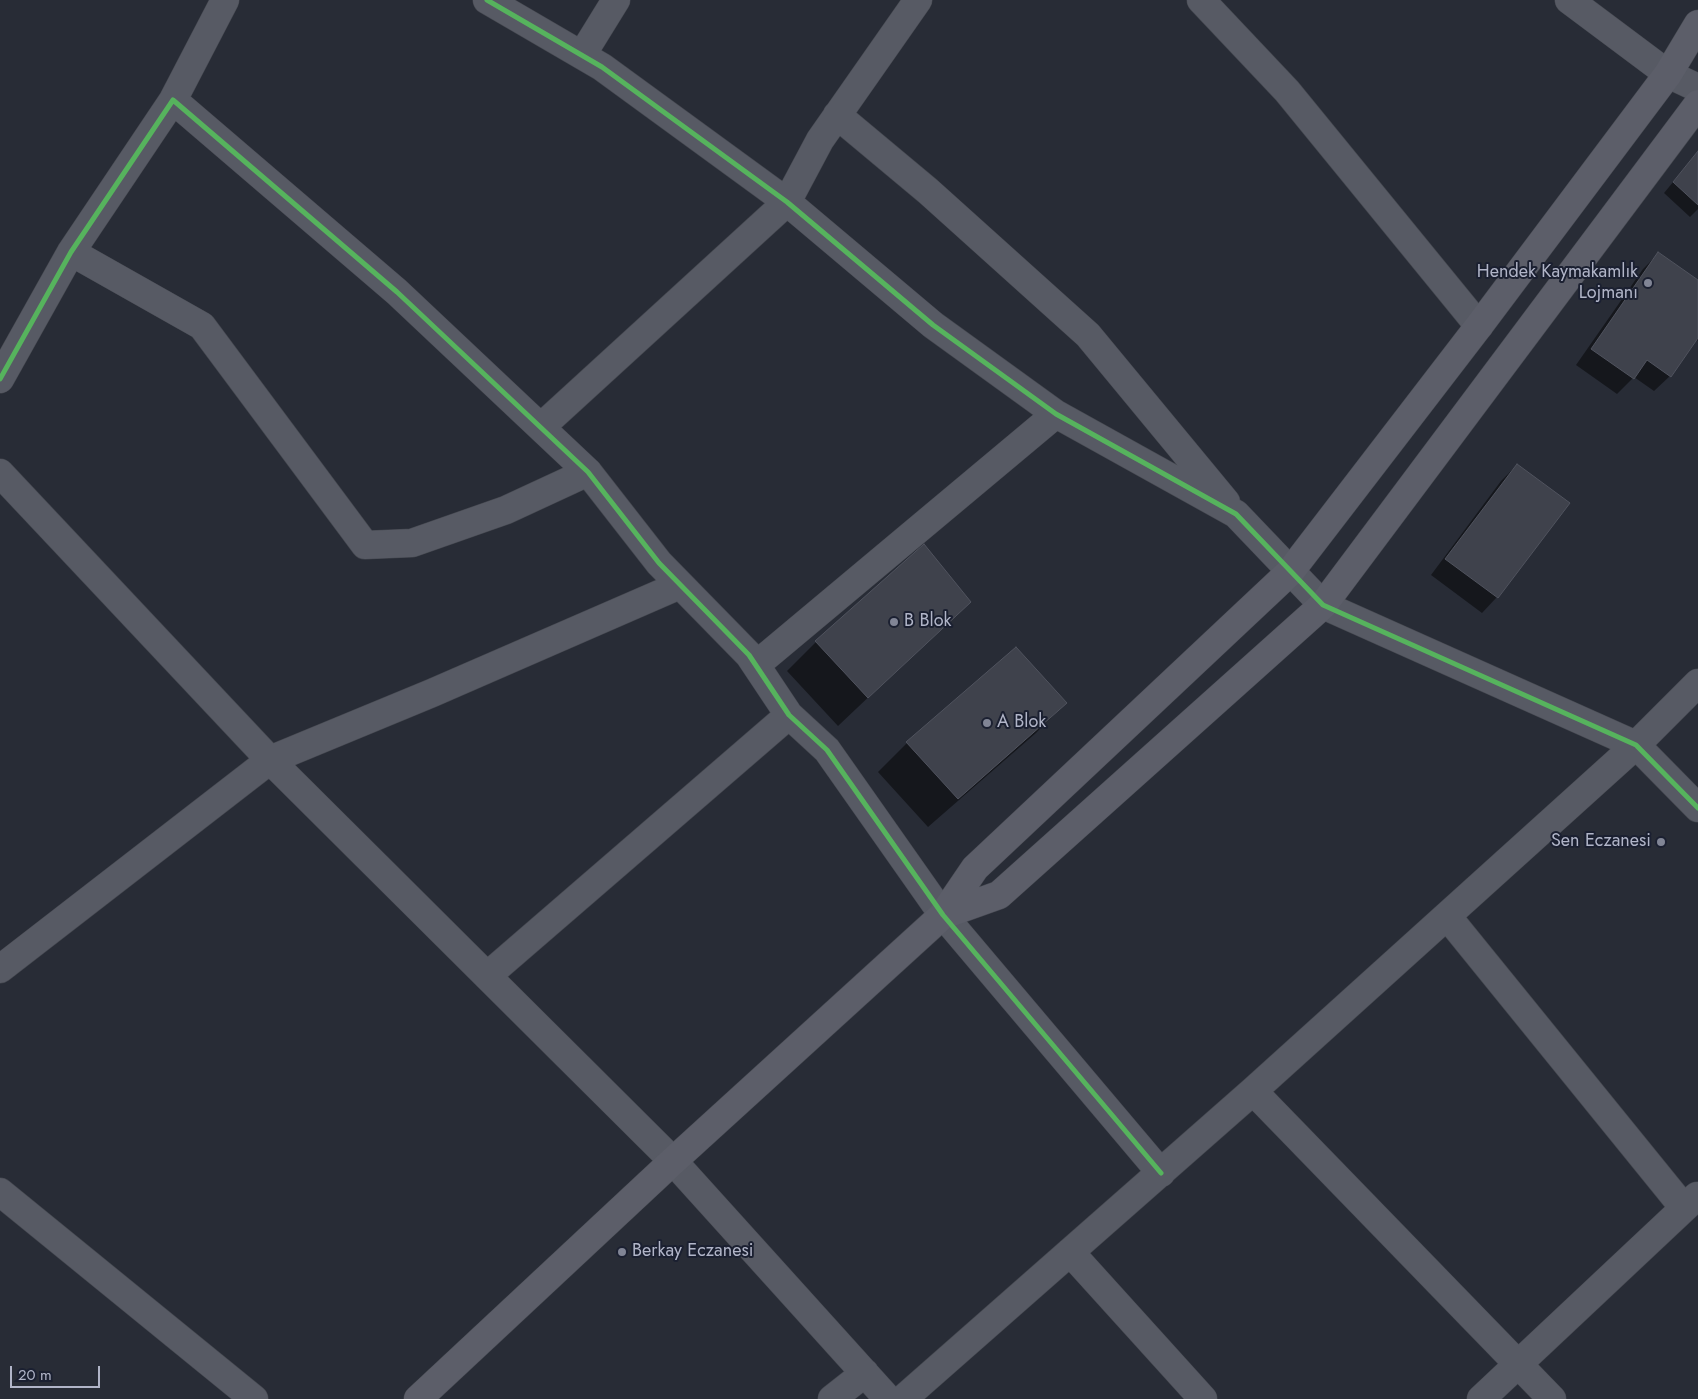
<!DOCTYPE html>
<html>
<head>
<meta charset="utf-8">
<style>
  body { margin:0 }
  #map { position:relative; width:1698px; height:1399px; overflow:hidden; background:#282c36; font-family:Jost,sans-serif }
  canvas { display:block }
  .scale { position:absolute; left:10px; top:1366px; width:90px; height:22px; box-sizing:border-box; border:2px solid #b1b5c8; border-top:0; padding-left:6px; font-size:15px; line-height:18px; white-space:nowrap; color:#b1b5c8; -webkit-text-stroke:4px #1b2031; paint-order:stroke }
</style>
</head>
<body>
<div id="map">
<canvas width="1698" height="1399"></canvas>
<div class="scale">20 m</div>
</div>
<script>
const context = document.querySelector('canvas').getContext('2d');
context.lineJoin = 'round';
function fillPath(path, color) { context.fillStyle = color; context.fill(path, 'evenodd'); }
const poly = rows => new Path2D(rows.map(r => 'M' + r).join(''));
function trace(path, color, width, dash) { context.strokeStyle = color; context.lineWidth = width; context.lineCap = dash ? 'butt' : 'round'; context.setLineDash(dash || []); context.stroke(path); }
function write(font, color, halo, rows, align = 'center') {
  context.font = font + ' Jost,sans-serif'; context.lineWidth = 4; context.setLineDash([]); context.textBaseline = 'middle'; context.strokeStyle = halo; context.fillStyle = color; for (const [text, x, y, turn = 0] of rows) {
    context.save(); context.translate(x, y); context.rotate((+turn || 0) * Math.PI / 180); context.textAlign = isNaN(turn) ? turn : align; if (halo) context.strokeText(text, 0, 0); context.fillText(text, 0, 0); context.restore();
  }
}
const shadow = poly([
  [1698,152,1698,209,1690,217,1664,193],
  [1658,254,1698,282,1698,341,1696,339,1670,376,1654,391,1634,377,1617,394,1576,365,1643,269],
  [1517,465,1568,503,1497,597,1482,613,1431,575,1501,481],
  [969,602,838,726,787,671,816,642],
  [1016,649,1065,703,1036,733,928,827,878,772,907,743]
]);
const building = poly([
  [1698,151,1698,205,1673,182,1698,151],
  [1658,252,1698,280,1698,338,1671,377,1647,360,1634,379,1591,349,1658,252],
  [1517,464,1570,503,1498,598,1445,559,1517,464],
  [924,544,971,602,868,698,815,641,924,544],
  [1016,647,1067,703,958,799,906,742,1016,647]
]);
const street = poly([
  [487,0,602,67,787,202,933,325,1056,414,1236,514,1323,605,1636,745,1698,808],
  [1201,0,1287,91,1479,326],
  [1569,0,1668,74,1698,88],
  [582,55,616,0],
  [173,100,225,0],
  [837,115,928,191,1088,335,1226,502],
  [71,252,202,326,365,545,412,543,506,510,588,472],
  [0,379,71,252,173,100,397,292,588,472,659,563,749,655,789,715,827,750,943,915,1161,1173],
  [541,427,787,202,820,140,918,0],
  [0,473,270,760,673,1161,888,1399],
  [756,665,1056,414],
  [1447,916,1684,1208],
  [0,969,270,760,432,693,680,585],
  [487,976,789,715],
  [1253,1091,1552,1399],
  [0,1192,254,1399],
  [1070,1252,1203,1399],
  [832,1399,865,1373],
  [903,1399,1253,1091,1636,745,1698,683],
  [1481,1399,1697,1196]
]);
const secondary = poly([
  [943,915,999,895,1323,605,1698,104],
  [418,1399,673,1161,943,915,975,868,1290,572,1479,326,1668,74,1698,24]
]);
const cycleway = poly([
  [487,0,602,67,787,202,933,325,1056,414,1236,514,1323,605,1636,745,1698,808],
  [0,379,71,252,173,100,397,292,588,472,659,563,749,655,789,715,827,750,943,915,1161,1173]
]);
const markers = [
  [1648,283,5,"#818595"],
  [894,622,5,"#818595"],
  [987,723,5,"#818595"],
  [1661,842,5,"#818595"],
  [622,1252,5,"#818595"]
];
const poiNames = [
  ["Hendek Kaymakamlık",1638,273,"right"],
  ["Lojmanı",1638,294,"right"],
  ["B Blok",904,622],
  ["A Blok",997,723],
  ["Sen Eczanesi",1651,842,"right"],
  ["Berkay Eczanesi",632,1252]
];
fillPath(shadow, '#0007');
fillPath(building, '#3f424c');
trace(building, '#50535e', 1);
trace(street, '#44474f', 29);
trace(secondary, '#44474f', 29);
trace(street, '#575a64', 28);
trace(secondary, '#5c5e69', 28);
trace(cycleway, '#56b35d', 5);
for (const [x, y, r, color] of markers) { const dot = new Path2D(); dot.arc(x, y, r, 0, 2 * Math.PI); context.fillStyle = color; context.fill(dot); trace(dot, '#1b2031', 2); }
write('18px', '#b1b5c8', '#1b2031', poiNames, 'left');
</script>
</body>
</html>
